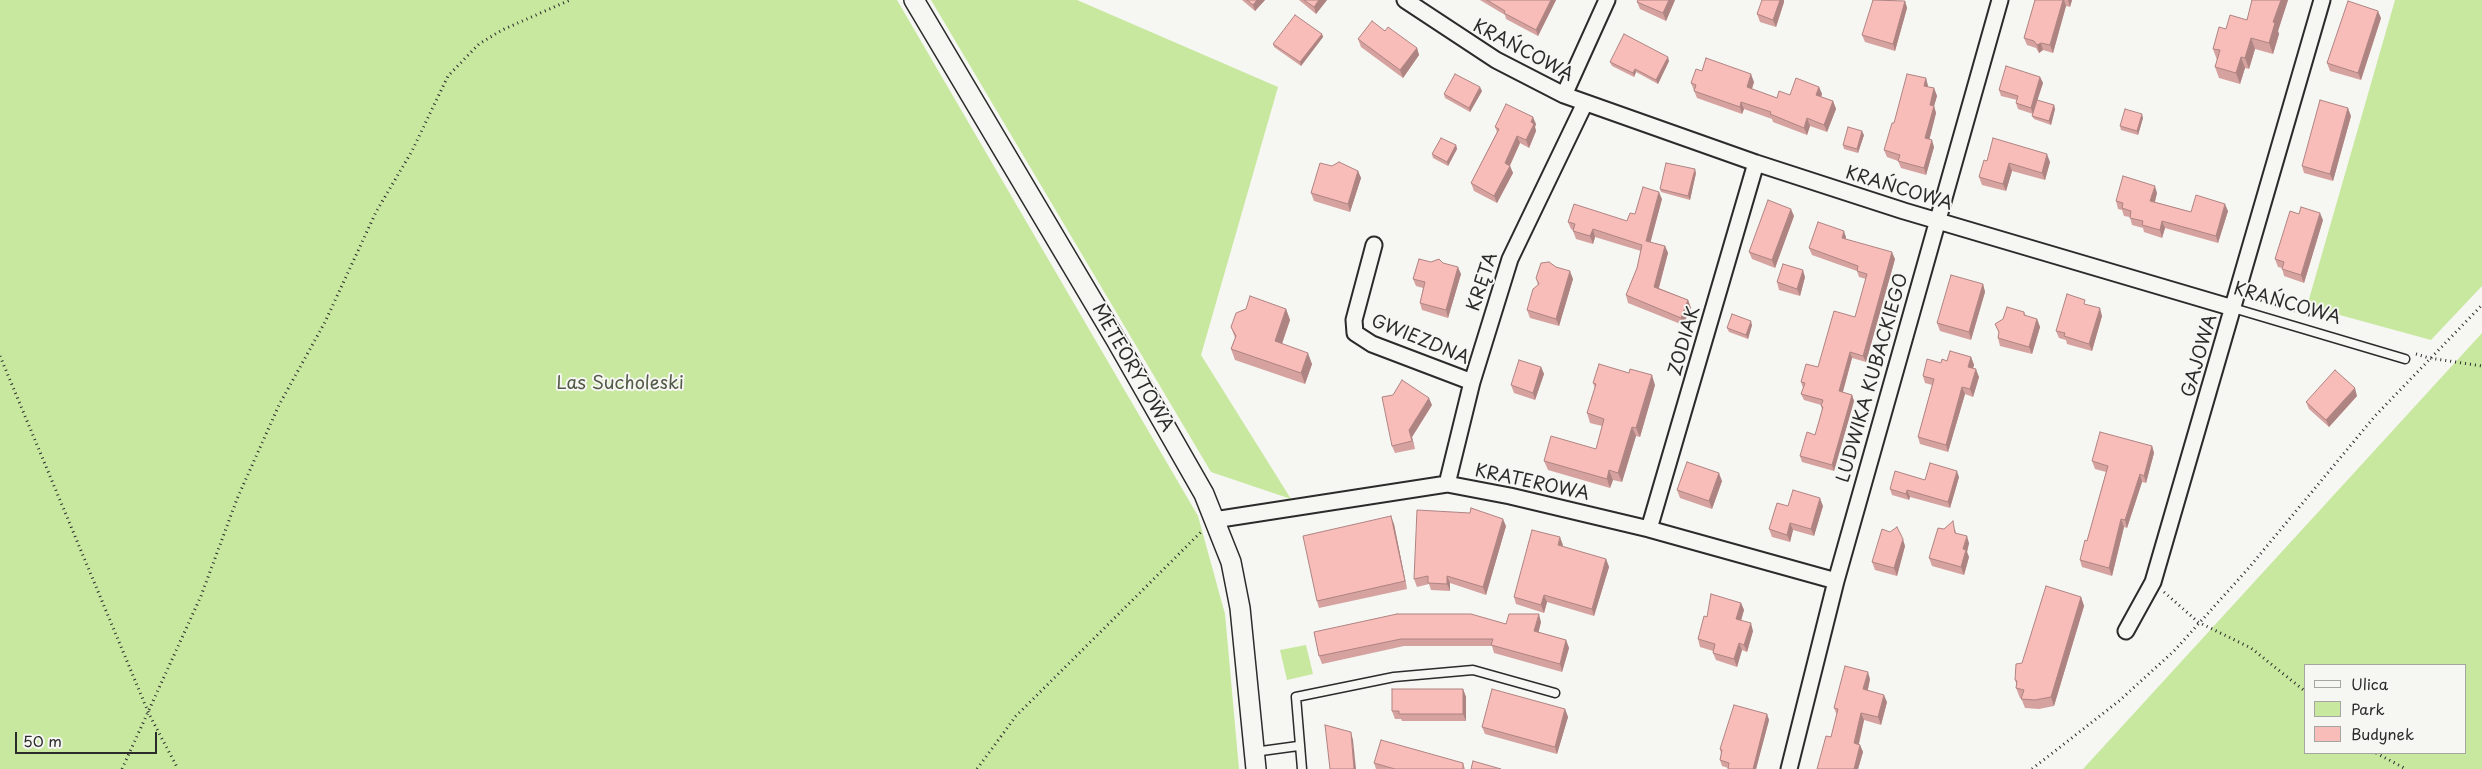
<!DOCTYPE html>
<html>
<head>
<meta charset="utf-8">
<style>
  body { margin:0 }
  #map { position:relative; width:2482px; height:769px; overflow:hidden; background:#f6f6f2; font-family:"Playpen Sans",sans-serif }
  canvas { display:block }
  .legend { position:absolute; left:2304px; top:664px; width:162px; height:90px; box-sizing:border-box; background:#f6f6f2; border:1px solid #a5a5a2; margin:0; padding:6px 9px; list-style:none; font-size:15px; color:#2b2b2b }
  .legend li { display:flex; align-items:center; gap:10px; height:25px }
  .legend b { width:25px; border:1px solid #a5a5a2 }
  .scale { position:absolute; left:15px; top:732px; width:142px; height:22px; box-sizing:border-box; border:2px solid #2b2b2b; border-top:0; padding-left:6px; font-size:15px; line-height:18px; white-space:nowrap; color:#2b2b2b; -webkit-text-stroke:4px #f6f6f2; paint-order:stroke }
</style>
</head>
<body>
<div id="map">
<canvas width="2482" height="769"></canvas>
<ul class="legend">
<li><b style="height:6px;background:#f6f6f2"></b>Ulica</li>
<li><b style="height:14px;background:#c8e8a0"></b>Park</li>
<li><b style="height:14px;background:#f8bcb9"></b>Budynek</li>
</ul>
<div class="scale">50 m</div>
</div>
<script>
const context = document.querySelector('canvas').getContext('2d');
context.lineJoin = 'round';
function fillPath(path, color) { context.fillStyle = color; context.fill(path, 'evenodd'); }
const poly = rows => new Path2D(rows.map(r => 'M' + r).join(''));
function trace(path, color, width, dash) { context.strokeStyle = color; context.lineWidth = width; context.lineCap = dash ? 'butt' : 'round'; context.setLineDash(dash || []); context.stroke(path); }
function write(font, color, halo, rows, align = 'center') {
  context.font = font + ' "Playpen Sans",sans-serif'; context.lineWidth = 4; context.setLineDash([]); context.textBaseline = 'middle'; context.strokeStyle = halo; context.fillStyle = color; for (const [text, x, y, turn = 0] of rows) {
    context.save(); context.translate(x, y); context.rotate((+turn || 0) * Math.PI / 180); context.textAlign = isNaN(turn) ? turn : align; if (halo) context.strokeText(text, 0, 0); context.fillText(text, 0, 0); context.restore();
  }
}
const green = poly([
  [0,0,897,0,1198,516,1225,614,1239,769,0,769],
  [931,0,1077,0,1278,87,1201,355,1291,499,1211,472],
  [2395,0,2482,0,2482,286,2431,340,2307,306],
  [2482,333,2482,769,2083,769],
  [2306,665,2466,665,2466,753,2306,753],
  [1306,645,1313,674,1287,680,1280,650]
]);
const path = poly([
  [2253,294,2260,300,2312,316],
  [2416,354,2429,358,2482,366],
  [0,356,149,714,178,769],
  [2164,592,2198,622,2251,648,2306,692],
  [2376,753,2406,769],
  [122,769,201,596,237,499,279,405,325,322,376,212,412,151,448,76,479,44,502,30,570,0],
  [977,769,1016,716,1201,532],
  [2032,769,2119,701,2174,651,2247,570,2375,416,2482,305]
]);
const service = poly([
  [2233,308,2405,359],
  [1254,752,1298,746],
  [1302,769,1296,697,1394,677,1473,670,1555,693]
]);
const minor = poly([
  [1405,0,1496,60,1564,95,1756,163,1904,211,2233,308],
  [1564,95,1607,0],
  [1374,245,1354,320,1355,333,1372,344,1472,382],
  [1447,484,1472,382,1510,259,1585,103],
  [1214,520,1447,484,1510,496,1649,529,1836,581],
  [1649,529,1756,163],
  [2126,631,2153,582,2322,0],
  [1789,769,1836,581,2000,0]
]);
const tertiary = poly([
  [914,0,1116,340,1204,494,1231,562,1240,608,1256,769]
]);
const wall = poly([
  [1242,0,1265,0,1255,11],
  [1299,0,1327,0,1316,14],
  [1480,0,1556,0,1538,36,1506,19,1505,15],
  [1638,0,1675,0,1666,21,1640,9,1637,2],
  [2035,0,2072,0,2070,7,2066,6,2053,53,2043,50,2039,53,2036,48,2027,45,2024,38],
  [2252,0,2288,0,2278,31,2279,34,2273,54,2255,49,2249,69,2245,68,2240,84,2219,78,2215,67,2217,60,2213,49,2226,29,2247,20],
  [1905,1,1907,8,1895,51,1865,42,1862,35],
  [1784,2,1776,27,1760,22,1757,14],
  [2381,18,2361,80,2330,71,2327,63],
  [1385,31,1417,48,1419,55,1403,78,1361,47,1358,39],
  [1322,34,1323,37,1301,66,1274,47,1273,44],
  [1669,61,1658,84,1636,72,1634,77,1612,66,1610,62],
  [1702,71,1754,82,1752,89,1777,98,1819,87,1822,94,1821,97,1833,101,1836,109,1827,132,1810,126,1807,135,1773,122,1772,119,1744,109,1742,114,1697,98,1691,83],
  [2040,77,2043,83,2037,100,2054,105,2055,109,2051,125,2034,119,2032,116,2033,114,2018,109,2016,103,2017,100,2001,96,1999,90],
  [1926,78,1928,87,1934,88,1937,96,1934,106,1936,113,1929,140,1934,147,1926,175,1901,168,1898,161,1887,157,1884,150,1894,123],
  [1482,91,1470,112,1445,98,1444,94],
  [2351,116,2333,181,2304,173,2302,166],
  [2143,118,2138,135,2121,130,2120,126],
  [1536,124,1535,127,1536,131,1529,148,1520,143,1510,166,1513,173,1497,203,1474,191,1471,183,1497,132,1495,127],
  [1864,135,1858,153,1844,149,1843,145],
  [1456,145,1457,149,1448,166,1433,158,1432,154],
  [1987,161,2050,162,2045,180,2012,171,2006,191,1982,185,1979,177],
  [1332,166,1358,171,1361,178,1350,212,1314,201,1311,193],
  [1696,173,1690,200,1661,192,1660,189],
  [2157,193,2155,202,2191,212,2228,211,2218,243,2165,228,2162,238,2144,232,2143,228,2132,225,2130,217,2124,216,2122,210,2118,209,2116,201],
  [1662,199,1650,242,1665,246,1668,253,1659,288,1688,300,1691,308,1683,325,1628,303,1626,295,1637,268,1641,251,1595,237,1593,244,1576,239,1573,231,1573,230,1571,229,1568,222,1627,221,1635,214],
  [1794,216,1775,268,1752,259,1749,252],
  [2323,220,2304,283,2284,276,2282,268,2278,267,2275,259],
  [1846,237,1846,239,1895,259,1866,362,1852,358,1843,392,1852,395,1854,401,1834,471,1802,462,1800,456,1815,435,1822,410,1821,405,1804,400,1801,394,1803,388,1801,382,1818,367,1855,317,1866,279,1859,277,1857,271,1812,255,1809,248],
  [1431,262,1443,263,1461,274,1448,318,1422,310,1420,303,1423,288,1416,286,1413,279],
  [1556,267,1573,279,1559,326,1530,318,1527,310,1538,285,1536,278],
  [1805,277,1800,296,1779,290,1777,282],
  [1983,284,1985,292,1971,340,1940,331,1937,323],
  [2087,305,2102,316,2092,351,2067,344,2066,340,2059,338,2056,331],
  [1286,309,1290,320,1282,344,1312,364,1305,384,1235,360,1231,349,1235,338,1231,327],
  [2024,312,2026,316,2037,319,2040,327,2032,354,2000,346,1998,338,1999,333,1995,324],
  [1752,325,1748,339,1729,332,1727,328],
  [1971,357,1974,365,1973,368,1979,377,1973,397,1965,394,1948,452,1920,444,1918,437,1932,385,1925,383,1923,376,1941,363,1947,361],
  [1541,367,1544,374,1535,400,1514,393,1511,385],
  [1593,383,1655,385,1640,437,1636,436,1622,482,1613,480,1610,488,1548,470,1544,461,1596,449,1602,426,1590,423,1587,413,1595,388],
  [2357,396,2329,427,2309,409,2306,402],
  [1432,405,1412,437,1415,449,1395,453,1392,446],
  [2152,446,2154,453,2146,483,2142,482,2127,528,2124,527,2112,576,2082,567,2080,560,2087,541,2106,472,2095,469,2092,461],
  [1959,477,1950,508,1910,497,1909,500,1892,495,1890,489,1925,480],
  [1722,481,1712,509,1680,498,1677,490],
  [1788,506,1823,506,1814,536,1793,530,1790,542,1772,537,1769,529],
  [1394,524,1407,589,1319,608,1317,601],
  [1506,526,1486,595,1450,583,1450,591,1431,590,1429,584,1417,587,1414,579],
  [1944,529,1955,529,1956,533,1969,543,1967,552,1969,557,1964,575,1932,566,1929,558],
  [1890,532,1905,546,1897,576,1875,570,1872,562],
  [1563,545,1562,547,1606,559,1609,567,1594,616,1547,602,1544,613,1516,604,1514,597],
  [2081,597,2084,606,2054,706,2039,709,2025,708,2021,698,2020,698,2016,688,2017,686,2015,680,2022,663],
  [1741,603,1744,610,1741,621,1753,631,1747,652,1742,650,1737,667,1716,660,1713,653,1713,651,1700,647,1698,639,1707,617],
  [1541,622,1538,632,1566,640,1569,648,1562,672,1494,653,1492,646,1404,646,1322,664,1319,656,1314,632],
  [1870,679,1868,690,1887,702,1881,725,1864,720,1859,744,1860,745,1863,752,1858,769,1817,769,1831,737,1837,715,1834,708],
  [1463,689,1466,697,1466,721,1402,721,1401,719,1395,719,1392,711],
  [1565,709,1568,717,1557,754,1485,734,1482,727],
  [1767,714,1769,720,1756,769,1728,769,1728,768,1722,766,1720,760,1721,754,1720,749],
  [1374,763,1463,763,1465,769,1376,769]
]);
const shadedWall = poly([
  [1257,0,1265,0,1255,11,1253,5],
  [1319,0,1327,0,1316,14,1314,7],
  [1551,0,1556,0,1538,36,1536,30],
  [1669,0,1675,0,1666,21,1663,13],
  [1780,0,1784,0,1784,2,1776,27,1773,20],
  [2063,0,2064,0,2066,6,2053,53,2050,45],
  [2068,0,2072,0,2070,7],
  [2281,0,2288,0,2278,31,2279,34,2273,54,2269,43,2273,22],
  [1905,1,1907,8,1895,51,1893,44],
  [2378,11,2381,18,2361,80,2358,73],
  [1322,34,1323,37,1301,66,1300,62],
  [2251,38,2255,49,2249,69,2245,58],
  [2041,43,2043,50,2039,53,2037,45],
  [1417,48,1419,55,1403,78,1400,70],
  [1668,57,1669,61,1658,84,1656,80],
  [2241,57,2245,68,2240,84,2236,73],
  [1635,69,1636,72,1634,77,1633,73],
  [1751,74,1754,82,1750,94,1747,87],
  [2040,77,2043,83,2033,114,2031,108],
  [1926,78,1928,86,1926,93,1924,86],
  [1480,87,1482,91,1470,112,1469,108],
  [1819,87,1822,94,1819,103,1816,95],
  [1934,88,1937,96,1934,106,1936,113,1928,145,1925,138,1930,105],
  [1833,101,1836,109,1827,132,1824,125],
  [1741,102,1744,109,1742,114,1740,107],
  [2054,105,2055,109,2051,125,2049,121],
  [2348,108,2351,116,2333,181,2330,174],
  [2142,114,2143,118,2138,135,2137,131],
  [1533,117,1536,124,1535,127,1536,131,1529,148,1526,140,1531,122],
  [1807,118,1810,126,1807,135,1804,128],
  [1862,131,1864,135,1858,153,1857,149],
  [1517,136,1520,143,1507,171,1505,163],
  [1932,140,1934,147,1926,175,1924,168],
  [1456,145,1457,149,1448,166,1447,162],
  [2047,154,2050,162,2045,180,2042,173],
  [2009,163,2012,171,2006,191,2003,184],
  [1510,166,1513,173,1497,203,1494,196],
  [1695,169,1696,173,1690,200,1688,196],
  [1358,171,1361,178,1350,212,1348,204],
  [2155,186,2157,193,2153,208,2150,201],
  [1659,192,1662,199,1649,248,1646,241],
  [2225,204,2228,211,2218,243,2216,236],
  [1791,209,1794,216,1775,268,1772,260],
  [2320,213,2323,220,2304,283,2301,275],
  [2162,221,2165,228,2162,238,2160,230],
  [1593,229,1595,237,1593,244,1590,236],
  [1844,231,1846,237,1844,244,1842,238],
  [1665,246,1668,253,1657,294,1654,287],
  [1892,252,1895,259,1866,362,1863,356],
  [1458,267,1461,274,1448,318,1446,310],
  [1803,270,1805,277,1800,296,1797,289],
  [1570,271,1573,279,1559,326,1556,319],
  [1983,284,1985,292,1971,340,1969,332],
  [1688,300,1691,308,1683,325,1681,318],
  [2100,308,2102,316,2092,351,2089,344],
  [1286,309,1290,320,1279,352,1275,341],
  [2037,319,2040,327,2032,354,2029,347],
  [1751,321,1752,325,1748,339,1746,335],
  [1850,352,1852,358,1841,398,1839,391],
  [1308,353,1312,364,1305,384,1301,373],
  [1971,357,1974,365,1971,375,1968,367],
  [1541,367,1544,374,1535,400,1533,393],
  [1976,369,1979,377,1973,397,1970,389],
  [1652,375,1655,385,1640,437,1636,428],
  [1962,387,1965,394,1948,452,1946,445],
  [2355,388,2357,396,2329,427,2326,420],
  [1852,395,1854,401,1834,471,1832,465],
  [1429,398,1432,405,1412,437,1415,449,1409,430],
  [1632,427,1636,436,1622,482,1618,473],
  [2152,446,2154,453,2146,483,2144,476],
  [1609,470,1613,480,1610,488,1607,479],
  [1957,471,1959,477,1950,508,1948,502],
  [1719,473,1722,481,1712,509,1709,501],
  [2140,474,2142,482,2127,528,2125,520],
  [1907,490,1910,497,1909,500,1906,494],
  [1820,498,1823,506,1814,536,1811,529],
  [1391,516,1394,524,1407,589,1405,581],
  [1503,519,1506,526,1486,595,1483,587],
  [2121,519,2124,527,2112,576,2109,568],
  [1790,523,1793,530,1790,542,1787,535],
  [1967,536,1969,543,1967,552,1969,557,1964,575,1961,567,1963,549],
  [1560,537,1563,545,1560,553,1558,545],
  [1903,539,1905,546,1897,576,1894,568],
  [1606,559,1609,567,1594,616,1592,609],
  [1447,576,1450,583,1450,591,1447,584],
  [1544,595,1547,602,1544,613,1541,605],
  [2081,597,2084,606,2054,706,2051,697],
  [1741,603,1744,610,1739,627,1736,619],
  [1539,614,1541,622,1537,639,1534,631],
  [1751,623,1753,631,1747,652,1744,645],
  [1566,640,1569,648,1562,672,1560,664],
  [1739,643,1742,650,1737,667,1734,659],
  [1868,672,1870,679,1866,697,1863,689],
  [1463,689,1466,697,1466,721,1463,714],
  [1884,695,1887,702,1881,725,1878,717],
  [1565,709,1568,717,1557,754,1555,747],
  [1861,713,1864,720,1857,751,1854,743],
  [1767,714,1769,720,1756,769,1753,769],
  [1351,732,1353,740,1356,769,1354,769],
  [1860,745,1863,752,1858,769,1854,769]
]);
const building = poly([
  [1247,0,1257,0,1253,5,1247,0],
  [1304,0,1319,0,1314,7,1304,0],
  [1487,0,1551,0,1536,30,1504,13,1505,11,1487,0],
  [1638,0,1669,0,1663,13,1637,2,1638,0],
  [1762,0,1780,0,1773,20,1757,14,1762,0],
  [1873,0,1905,1,1893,44,1862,35,1873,0],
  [2035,0,2063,0,2050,45,2041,43,2037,45,2034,41,2024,38,2035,0],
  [2252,0,2281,0,2273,22,2275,23,2269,43,2251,38,2245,58,2241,57,2236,73,2215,67,2220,50,2213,49,2219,27,2226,29,2230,15,2247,20,2252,0],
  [2348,1,2378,11,2358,73,2327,63,2348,1],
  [1295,15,1322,34,1300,62,1273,44,1295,15],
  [1372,21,1385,31,1388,27,1417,48,1400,70,1358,39,1372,21],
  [1624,34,1668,57,1656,80,1635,69,1633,73,1610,62,1624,34],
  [1706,58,1751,74,1747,87,1777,98,1779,91,1790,95,1796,78,1819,87,1816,95,1833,101,1824,125,1807,118,1804,128,1770,114,1771,112,1741,102,1740,107,1694,91,1696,85,1691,83,1696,69,1702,71,1706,58],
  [2006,66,2040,77,2031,108,2016,103,2018,96,1999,90,2006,66],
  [1455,74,1480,87,1469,108,1444,94,1455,74],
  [1907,74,1926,78,1924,86,1934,88,1930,105,1934,106,1925,138,1932,140,1924,168,1898,161,1900,155,1884,150,1892,123,1894,123,1907,74],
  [2037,100,2054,105,2049,121,2032,116,2037,100],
  [2320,100,2348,108,2330,174,2302,166,2320,100],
  [1506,104,1533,117,1531,122,1534,124,1526,140,1517,136,1505,163,1510,166,1494,196,1471,183,1499,129,1495,127,1506,104],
  [2125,109,2142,114,2137,131,2120,126,2125,109],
  [1848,127,1862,131,1857,149,1843,145,1848,127],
  [1441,138,1456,145,1447,162,1432,154,1441,138],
  [1993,138,2047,154,2042,173,2009,163,2003,184,1979,177,1984,160,1987,161,1993,138],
  [1339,162,1358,171,1348,204,1311,193,1320,163,1332,166,1339,162],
  [1666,163,1695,169,1688,196,1660,189,1666,163],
  [2123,176,2155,186,2150,201,2191,212,2196,195,2225,204,2216,236,2162,221,2160,230,2142,225,2143,221,2130,218,2131,211,2122,208,2123,203,2116,201,2123,176],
  [1643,187,1659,192,1646,241,1665,246,1654,287,1688,300,1681,318,1626,295,1637,268,1642,245,1593,229,1590,236,1573,231,1575,224,1568,222,1574,204,1627,221,1630,213,1635,214,1643,187],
  [1768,200,1791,209,1772,260,1749,252,1768,200],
  [2301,207,2320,213,2301,275,2282,269,2284,262,2275,259,2290,211,2299,214,2301,207],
  [1818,222,1844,231,1842,238,1892,252,1863,356,1850,352,1839,391,1852,395,1832,465,1800,456,1807,432,1815,435,1823,407,1821,406,1823,400,1801,394,1805,383,1801,382,1806,364,1818,367,1834,311,1855,317,1867,274,1857,271,1858,266,1809,248,1818,222],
  [1419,259,1431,262,1439,259,1443,263,1458,267,1446,310,1420,303,1425,282,1413,279,1419,259],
  [1549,262,1556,267,1570,271,1556,319,1527,310,1533,289,1539,284,1536,278,1541,263,1549,262],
  [1783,264,1803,270,1797,289,1777,282,1783,264],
  [1951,275,1983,284,1969,332,1937,323,1951,275],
  [2067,294,2085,300,2084,304,2100,308,2089,344,2064,336,2065,333,2056,331,2067,294],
  [1250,296,1286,309,1275,341,1308,353,1301,373,1231,349,1236,336,1231,327,1236,313,1246,309,1250,296],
  [2007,307,2024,312,2024,315,2037,319,2029,347,1998,338,1999,332,1995,324,2003,319,2007,307],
  [1732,314,1751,321,1746,335,1727,328,1732,314],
  [1950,351,1971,357,1968,367,1976,369,1970,389,1962,387,1946,445,1918,437,1934,379,1923,376,1927,359,1941,363,1942,359,1947,361,1950,351],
  [1519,360,1541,367,1533,393,1511,385,1519,360],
  [1599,364,1629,373,1630,369,1652,375,1636,428,1632,427,1618,473,1609,470,1607,479,1544,461,1551,436,1596,449,1604,419,1587,413,1596,384,1593,383,1599,364],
  [2335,370,2355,388,2326,420,2306,402,2335,370],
  [1402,380,1429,398,1409,430,1412,441,1392,446,1382,397,1393,395,1402,380],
  [2100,432,2152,446,2144,476,2140,474,2125,520,2121,519,2109,568,2080,560,2085,540,2087,541,2108,466,2092,461,2100,432],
  [1687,462,1719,473,1709,501,1677,490,1687,462],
  [1930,463,1957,471,1948,502,1907,490,1906,494,1890,489,1895,471,1925,480,1930,463],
  [1793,490,1820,498,1811,529,1790,523,1787,535,1769,529,1777,503,1788,506,1793,490],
  [1471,508,1503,519,1483,587,1447,576,1447,584,1428,583,1428,576,1414,579,1417,510,1470,513,1471,508],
  [1391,516,1405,581,1317,601,1303,536,1391,516],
  [1953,521,1955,533,1967,536,1963,549,1966,550,1961,567,1929,558,1938,528,1944,529,1953,521],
  [1897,527,1903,539,1894,568,1872,562,1882,529,1890,532,1897,527],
  [1532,530,1560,537,1558,545,1606,559,1592,609,1544,595,1541,605,1514,597,1532,530],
  [2046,586,2081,597,2051,697,2035,700,2021,699,2024,690,2016,688,2017,681,2015,680,2016,664,2022,663,2046,586],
  [1711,594,1741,603,1736,619,1751,623,1744,645,1739,643,1734,659,1713,653,1715,644,1698,639,1704,616,1707,617,1711,594],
  [1397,614,1471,614,1506,624,1509,614,1539,614,1534,631,1566,640,1560,664,1491,645,1493,639,1401,639,1319,656,1314,632,1397,614],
  [1845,666,1868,672,1863,689,1884,695,1878,717,1861,713,1854,743,1860,745,1854,769,1817,769,1826,736,1831,737,1838,709,1834,708,1845,666],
  [1392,689,1463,689,1463,714,1399,714,1399,711,1392,711,1392,689],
  [1492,689,1565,709,1555,747,1482,727,1492,689],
  [1734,705,1767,714,1753,769,1728,769,1729,763,1720,760,1722,750,1720,749,1734,705],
  [1325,725,1351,732,1354,769,1330,769,1325,725],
  [1381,740,1463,763,1463,769,1395,769,1374,763,1381,740],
  [1473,761,1501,769,1471,769,1473,761]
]);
const streetNames = [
  ["KRAŃCOWA",1523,51,28],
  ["KRAŃCOWA",1899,189,17],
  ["KRĘTA",1483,282,-72],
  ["KRAŃCOWA",2287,304,16],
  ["GWIEZDNA",1420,340,22],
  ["ZODIAK",1685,341,-74],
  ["GAJOWA",2200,356,-74],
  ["METEORYTOWA",1132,368,60],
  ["LUDWIKA KUBACKIEGO",1873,378,-74],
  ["KRATEROWA",1532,483,12]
];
const parkNames = [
  ["Las Sucholeski",620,384]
];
fillPath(green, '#c8e8a0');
trace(service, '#2b2b2b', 11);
trace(minor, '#2b2b2b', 19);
trace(tertiary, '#2b2b2b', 22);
trace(path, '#2b2b2b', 3, [1, 4]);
trace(service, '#f6f6f2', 8);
trace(minor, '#f6f6f2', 15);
trace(tertiary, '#f6f6f2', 19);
fillPath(wall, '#d5a29f');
fillPath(shadedWall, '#ae8482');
fillPath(building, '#f8bcb9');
trace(building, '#ae8482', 1);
write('18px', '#2b2b2b', '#f6f6f2', streetNames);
write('18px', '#525a48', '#f6f6f2', parkNames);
</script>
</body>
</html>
